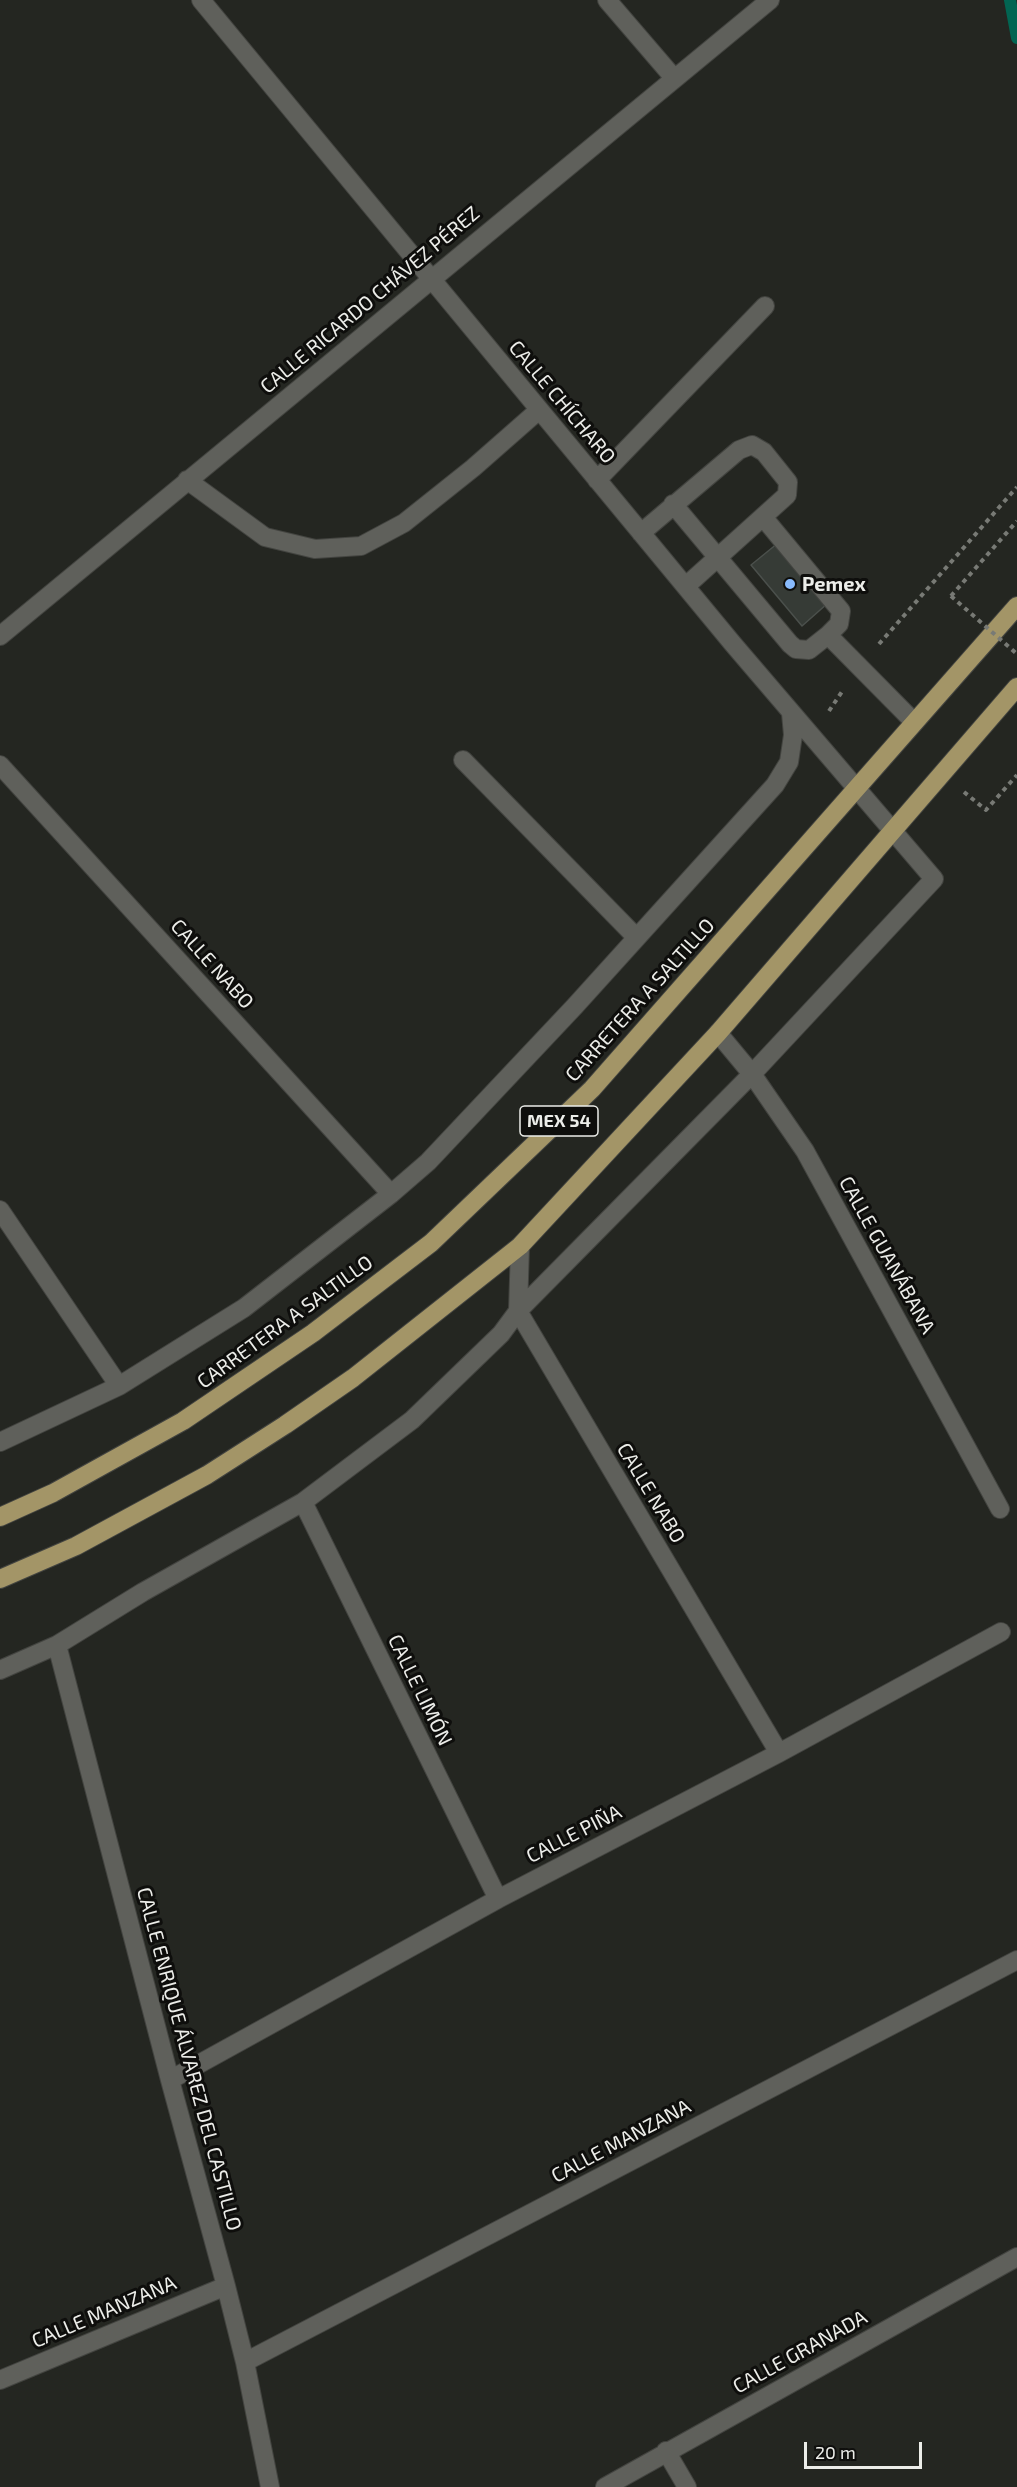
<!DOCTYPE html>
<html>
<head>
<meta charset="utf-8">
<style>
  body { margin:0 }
  #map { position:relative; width:1017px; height:2487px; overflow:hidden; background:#242621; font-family:"Exo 2",sans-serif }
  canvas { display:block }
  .scale { position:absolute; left:804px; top:2442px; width:118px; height:27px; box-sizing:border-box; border:3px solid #ecede9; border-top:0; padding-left:8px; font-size:18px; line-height:21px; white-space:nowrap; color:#ecede9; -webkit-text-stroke:4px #0e0e0c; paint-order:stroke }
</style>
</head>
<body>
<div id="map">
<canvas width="1017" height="2487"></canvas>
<div class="scale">20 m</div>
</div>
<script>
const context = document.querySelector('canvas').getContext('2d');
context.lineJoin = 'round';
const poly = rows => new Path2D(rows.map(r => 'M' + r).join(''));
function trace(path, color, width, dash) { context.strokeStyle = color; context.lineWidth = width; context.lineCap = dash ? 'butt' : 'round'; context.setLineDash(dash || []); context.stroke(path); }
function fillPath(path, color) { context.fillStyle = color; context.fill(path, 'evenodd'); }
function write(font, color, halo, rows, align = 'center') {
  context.font = font + ' "Exo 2",sans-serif'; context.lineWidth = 6; context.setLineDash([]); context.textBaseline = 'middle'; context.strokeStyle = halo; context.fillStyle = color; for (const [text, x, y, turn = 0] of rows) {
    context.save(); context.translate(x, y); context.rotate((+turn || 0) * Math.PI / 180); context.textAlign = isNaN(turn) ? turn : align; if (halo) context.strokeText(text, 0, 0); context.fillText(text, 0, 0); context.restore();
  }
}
const stream = poly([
  [1010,0,1017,38]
]);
const building = poly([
  [778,543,828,603,802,626,751,565,778,543]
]);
const path = poly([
  [951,596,1017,521],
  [879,644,1017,487],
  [829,711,843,690],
  [964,792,986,810,1017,775]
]);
const minor = poly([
  [607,0,674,78],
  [187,480,265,537,315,549,361,546,404,523,473,468,539,410],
  [597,480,765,306],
  [673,504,790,644,796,649,809,650,828,635],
  [763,517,841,611,839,624,828,635,914,722],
  [641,533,739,450,752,445,764,452,788,482,787,495,686,586],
  [0,636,770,0],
  [463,760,636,937],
  [0,765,391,1194],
  [718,1033,752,1074,805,1151,1000,1509],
  [0,1210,119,1386],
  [520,1246,518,1311,779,1753],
  [0,1442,119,1386,244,1308,391,1194,428,1162,575,1006,775,785,789,762,793,735,791,713],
  [303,1502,498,1899],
  [57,1645,170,2080,226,2286,245,2362,270,2487],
  [0,1670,57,1645,143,1592,303,1502,412,1420,501,1334,518,1311,752,1074,934,879,733,644,201,0],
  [170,2080,498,1899,779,1753,1001,1632],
  [245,2362,1017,1960],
  [0,2380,226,2286],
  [666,2451,687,2487],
  [605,2487,1017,2257]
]);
const major = poly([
  [0,1517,53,1493,183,1421,313,1333,431,1243,592,1089,1017,606],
  [0,1579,76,1546,207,1475,285,1425,353,1378,520,1246,718,1033,1017,687]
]);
const pathBridge = poly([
  [951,596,1017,654]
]);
const markers = [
  [790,584,6,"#88bafc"]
];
const shields = [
  [559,1121,78]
];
const shieldNames = [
  ["MEX 54",559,1121]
];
const streetNames = [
  ["CALLE RICARDO CHÁVEZ PÉREZ",370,300,-40],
  ["CALLE CHÍCHARO",562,402,50],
  ["CALLE NABO",212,964,48],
  ["CARRETERA A SALTILLO",640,1000,-48],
  ["CALLE GUANÁBANA",887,1255,61],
  ["CARRETERA A SALTILLO",285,1322,-36],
  ["CALLE NABO",651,1493,59],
  ["CALLE LIMÓN",420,1690,64],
  ["CALLE PIÑA",574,1834,-27],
  ["CALLE ENRIQUE ÁLVAREZ DEL CASTILLO",189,2059,75],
  ["CALLE MANZANA",621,2141,-28],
  ["CALLE MANZANA",104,2312,-23],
  ["CALLE GRANADA",800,2352,-29]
];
const poiNames = [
  ["Pemex",802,584]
];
trace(stream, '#026552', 12);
fillPath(building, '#363b36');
trace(building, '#4b504c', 1.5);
trace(minor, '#434440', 20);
trace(major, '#434440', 20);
trace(path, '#787a75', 4, [4.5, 4.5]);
trace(minor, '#5f605b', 18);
trace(major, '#a39567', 18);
trace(pathBridge, '#787a75', 4, [4.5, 4.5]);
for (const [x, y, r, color] of markers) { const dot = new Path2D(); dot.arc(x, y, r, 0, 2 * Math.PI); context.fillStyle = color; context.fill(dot); trace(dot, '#0e0e0c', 2); }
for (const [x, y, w] of shields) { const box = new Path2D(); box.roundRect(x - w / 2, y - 15, w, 30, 4.5); context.fillStyle = '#0e0e0c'; context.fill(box); trace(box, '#ecede9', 1.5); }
write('bold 18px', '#ecede9', null, shieldNames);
write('20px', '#ecede9', '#0e0e0c', streetNames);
write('bold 20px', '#ecede9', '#0e0e0c', poiNames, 'left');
</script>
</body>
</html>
